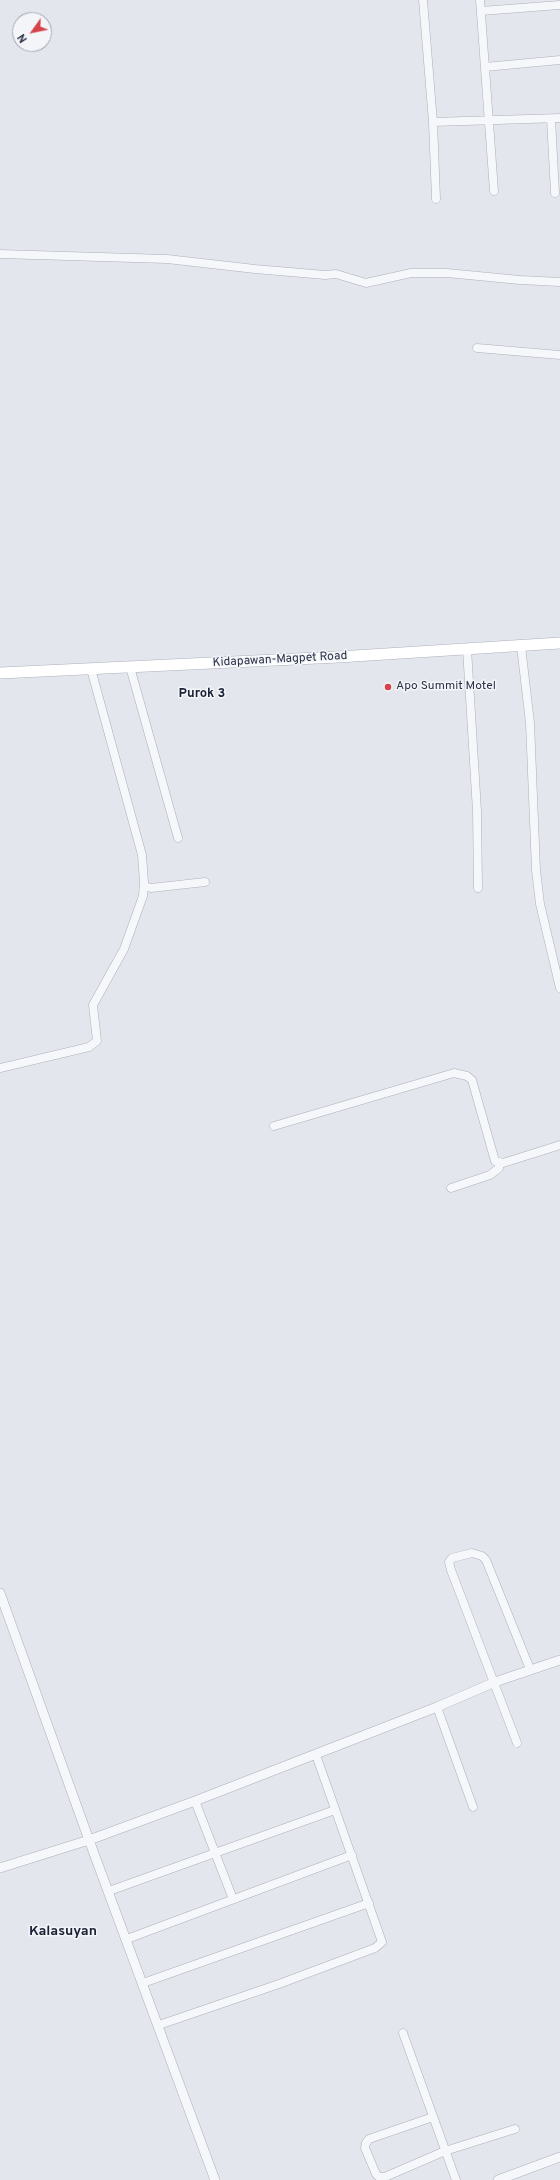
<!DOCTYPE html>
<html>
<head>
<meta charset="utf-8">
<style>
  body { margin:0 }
  #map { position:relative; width:560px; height:2180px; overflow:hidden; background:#e3e6ec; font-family:Overpass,sans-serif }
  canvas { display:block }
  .north { position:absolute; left:12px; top:12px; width:40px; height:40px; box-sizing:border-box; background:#f3f5f9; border:1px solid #a3a7b1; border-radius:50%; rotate:237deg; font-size:11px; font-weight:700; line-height:16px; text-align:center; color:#2a3145 }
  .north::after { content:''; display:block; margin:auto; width:14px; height:18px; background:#d6434b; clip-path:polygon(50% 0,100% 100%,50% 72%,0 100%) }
</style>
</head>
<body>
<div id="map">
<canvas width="560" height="2180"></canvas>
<div class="north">N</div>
</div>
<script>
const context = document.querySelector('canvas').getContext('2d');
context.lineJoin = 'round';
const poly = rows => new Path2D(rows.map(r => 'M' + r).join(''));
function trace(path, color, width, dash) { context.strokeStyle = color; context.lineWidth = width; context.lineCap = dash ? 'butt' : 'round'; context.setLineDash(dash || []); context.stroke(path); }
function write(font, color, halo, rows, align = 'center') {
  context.font = font + ' Overpass,sans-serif'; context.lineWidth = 3; context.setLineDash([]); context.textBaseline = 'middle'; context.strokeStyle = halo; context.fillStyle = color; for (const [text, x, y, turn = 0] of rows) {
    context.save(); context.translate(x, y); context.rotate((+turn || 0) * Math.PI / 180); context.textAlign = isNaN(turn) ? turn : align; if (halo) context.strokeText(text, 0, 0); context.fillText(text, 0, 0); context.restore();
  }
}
const minor = poly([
  [423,0,433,122,436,199],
  [480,0,494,191],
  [481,11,560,5],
  [485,67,560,60],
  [551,119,555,193],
  [433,122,560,118],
  [0,254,167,259,255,269,325,275,336,274,366,283,411,273,447,273,520,280,560,282],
  [477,348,560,355],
  [521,646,530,723,536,870,540,904,560,988],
  [467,649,477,811,478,888],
  [130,667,178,838],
  [144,886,151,888,205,882],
  [0,1068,89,1047,97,1041,93,1005,124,949,143,896,144,882,142,855,91,669],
  [274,1126,454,1073,467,1076,472,1080,495,1161,503,1163,560,1145],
  [451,1188,490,1175,499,1168,499,1164],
  [437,1707,473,1807],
  [517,1743,451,1570,449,1562,452,1558,472,1553,482,1556,486,1560,530,1669],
  [195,1801,233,1899],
  [109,1891,335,1810],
  [127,1939,352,1855],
  [143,1983,369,1903],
  [159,2025,279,1984,375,1948,382,1942,316,1755],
  [403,2033,456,2180],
  [433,2117,369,2139,366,2143,365,2148,376,2174,379,2177,385,2177,445,2151,515,2129]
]);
const tertiary = poly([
  [0,1593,89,1840,215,2180],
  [0,1868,89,1840,195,1801,437,1707,495,1682,560,1660],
  [498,2180,560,2157]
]);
const secondary = poly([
  [0,673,338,657,560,643]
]);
const markers = [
  [388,687,4,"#d6434b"]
];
const streetNames = [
  ["Kidapawan-Magpet Road",280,660,-3]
];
const poiNames = [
  ["Apo Summit Motel",396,687]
];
const neighbourhoodNames = [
  ["Purok 3",202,694]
];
const quarterNames = [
  ["Kalasuyan",63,1932]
];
trace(minor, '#acb0ba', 9);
trace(tertiary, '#acb0ba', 10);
trace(secondary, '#acb0ba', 12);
trace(minor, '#f6f7fa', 8);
trace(tertiary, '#f6f7fa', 9);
trace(secondary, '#fff', 11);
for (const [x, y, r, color] of markers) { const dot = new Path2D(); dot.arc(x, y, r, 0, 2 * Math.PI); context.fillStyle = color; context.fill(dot); trace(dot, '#f3f5f9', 1.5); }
write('12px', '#2a3145', '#f3f5f9', streetNames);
write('12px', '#2a3145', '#f3f5f9', poiNames, 'left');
write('bold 13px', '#1c2236', '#f3f5f9', neighbourhoodNames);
write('bold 14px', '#1c2236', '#f3f5f9', quarterNames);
</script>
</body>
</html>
